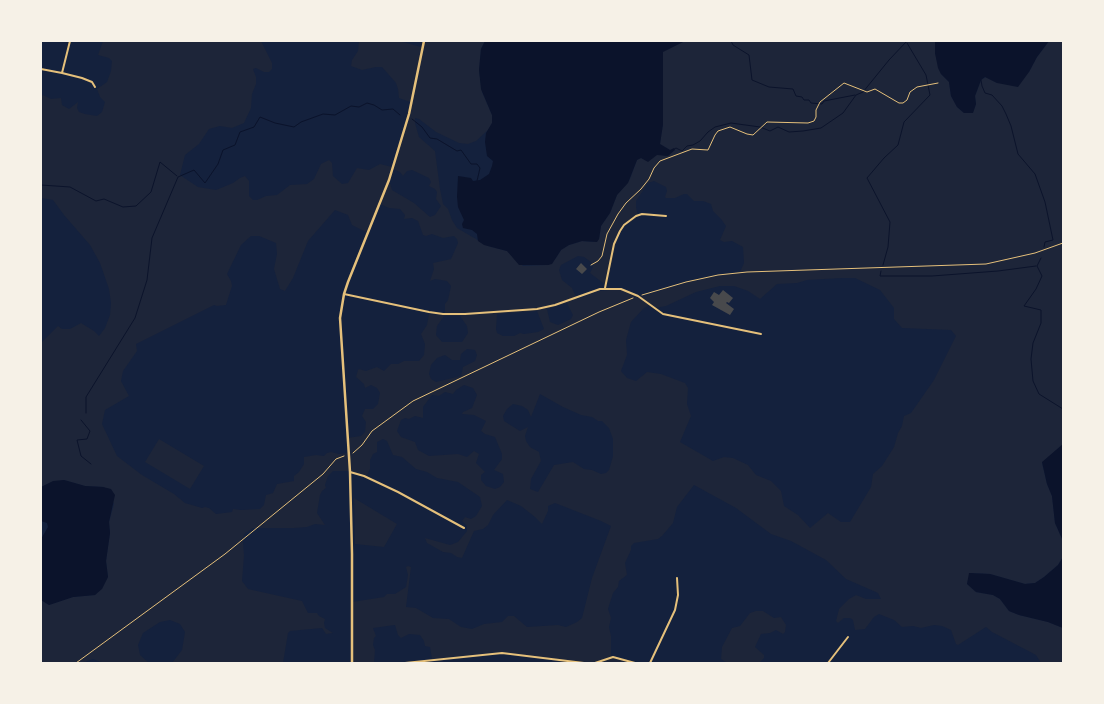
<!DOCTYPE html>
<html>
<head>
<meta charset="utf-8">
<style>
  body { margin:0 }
  #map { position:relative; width:1104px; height:704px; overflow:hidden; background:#14213d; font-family:"Playfair Display",serif }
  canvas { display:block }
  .frame { position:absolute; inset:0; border:42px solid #f6f1e7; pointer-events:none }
</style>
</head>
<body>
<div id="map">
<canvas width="1104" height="704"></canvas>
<div class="frame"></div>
</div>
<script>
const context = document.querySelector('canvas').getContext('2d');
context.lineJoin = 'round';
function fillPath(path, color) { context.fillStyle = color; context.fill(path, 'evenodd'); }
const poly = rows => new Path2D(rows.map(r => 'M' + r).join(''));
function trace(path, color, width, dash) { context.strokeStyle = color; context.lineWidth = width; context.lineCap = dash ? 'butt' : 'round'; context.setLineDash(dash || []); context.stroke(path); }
const green = poly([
  [103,41,261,41,272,63,272,69,269,72,264,72,256,68,253,69,256,77,256,84,252,94,251,108,244,123,232,128,220,126,209,129,199,144,185,155,180,175,198,187,216,190,233,183,240,178,245,176,249,181,249,196,253,200,257,200,266,196,277,195,290,185,307,184,314,179,321,164,329,160,332,163,333,176,342,184,348,183,357,168,369,170,380,164,392,167,406,123,410,102,399,98,398,89,396,83,382,67,376,67,362,70,351,66,352,60,358,51,359,41,399,41,421,47,422,41,485,41,481,49,479,70,482,92,492,115,492,123,488,130,476,141,468,144,459,143,436,132,419,119,415,118,415,123,419,137,435,151,440,189,443,204,448,209,452,220,457,228,488,246,507,251,523,266,548,265,556,258,561,250,569,245,582,241,592,242,599,239,601,226,610,213,617,195,630,179,637,160,640,158,645,159,660,154,665,156,670,150,660,144,663,124,663,51,685,41,935,41,935,53,941,74,949,82,951,96,957,107,964,113,973,112,976,104,975,96,981,80,986,77,997,83,1029,72,1037,57,1049,41,1063,41,1063,444,1042,463,1047,484,1052,496,1055,523,1063,541,1063,557,1058,565,1044,577,1035,583,1025,584,990,574,970,573,967,584,976,592,993,595,1000,599,1009,611,1019,615,1048,622,1063,628,1063,663,1041,663,1036,655,992,632,986,627,958,645,956,644,951,630,942,626,934,625,921,628,913,626,902,627,894,620,879,614,874,617,865,629,855,630,853,620,850,618,844,618,838,623,836,621,839,609,849,599,856,595,866,599,881,599,878,593,846,579,826,560,791,541,771,534,736,508,694,485,677,507,673,523,662,536,658,539,634,543,631,546,631,550,625,563,627,575,619,581,618,587,613,593,608,609,611,618,609,627,611,636,611,657,636,663,557,663,558,660,499,652,432,659,430,647,425,646,424,641,420,635,409,634,401,638,398,635,395,625,373,628,376,636,374,638,373,645,375,650,374,663,351,663,352,602,384,597,387,594,395,594,406,587,408,575,406,567,408,566,411,567,406,607,416,608,433,618,449,619,461,627,472,629,484,624,502,622,508,616,514,616,527,627,558,625,566,627,577,622,582,618,592,578,611,526,601,521,555,503,548,506,548,511,542,524,535,517,521,506,507,500,493,515,488,525,483,529,474,531,462,558,457,557,451,553,443,552,427,543,425,538,450,545,458,542,467,531,467,526,462,521,465,517,471,519,476,516,482,506,480,497,458,482,437,478,427,472,416,469,402,457,393,455,387,441,383,439,377,442,377,452,373,454,370,460,370,469,366,477,348,471,333,471,328,476,325,485,326,488,322,491,320,495,317,513,325,525,315,524,307,527,294,528,253,528,244,534,243,541,244,556,242,581,248,589,302,601,308,613,317,613,319,616,325,619,324,623,325,628,333,633,326,634,322,628,290,631,288,633,283,663,172,663,182,650,185,632,180,624,170,620,160,622,143,633,138,645,140,655,149,663,104,663,93,659,82,663,41,663,41,600,49,605,73,597,95,595,108,577,106,561,110,533,109,522,114,504,104,487,85,486,64,480,41,487,41,343,58,326,62,329,70,329,81,323,94,331,99,336,105,328,110,315,111,303,109,289,100,263,90,245,64,215,53,200,41,198,41,96,43,95,51,99,61,98,62,105,69,109,78,102,77,108,79,112,85,114,97,116,102,112,105,102,100,97,97,89,107,82,111,71,112,61,109,58,98,55],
  [393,169,400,172,403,176,407,171,412,170,429,178,431,182,429,186,435,189,437,192,436,199,441,206,435,215,430,217,414,203,392,190,389,180],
  [654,181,666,187,667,191,665,197,666,198,675,198,684,194,687,194,694,201,703,201,711,204,713,211,721,219,726,226,720,240,724,242,732,241,743,247,744,263,740,272,695,280,639,297,620,289,599,291,577,299,572,288,562,280,559,270,561,265,578,256,584,257,591,262,593,267,590,273,607,286,618,236,624,227,638,217,636,207,636,201,648,183],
  [380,204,389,208,400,209,405,215,404,219,412,218,418,221,423,235,426,236,432,234,443,238,454,236,457,239,458,243,451,259,433,263,434,269,430,281,435,279,447,281,451,286,448,300,445,304,445,315,429,314,427,325,421,334,425,344,424,355,419,361,404,361,398,364,391,364,384,371,377,367,366,371,359,369,358,370,356,377,364,384,365,388,371,385,377,388,380,393,378,404,373,409,365,409,362,416,366,422,365,432,361,436,347,438,347,453,339,454,331,452,327,453,324,456,316,455,304,457,304,464,299,472,294,476,294,481,277,484,273,493,266,495,264,505,260,509,241,510,233,509,232,512,216,514,209,508,205,507,202,508,185,503,174,494,142,475,117,456,102,424,105,410,129,396,121,381,123,371,137,351,136,344,214,305,217,306,226,305,232,286,231,281,227,274,241,245,251,236,259,236,276,243,277,254,274,269,280,289,285,291,293,278,308,241,335,210,348,215,352,225,366,232],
  [842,278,855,278,880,290,894,308,894,319,902,328,951,330,956,336,934,380,911,413,904,416,902,426,898,433,894,447,882,466,873,474,871,487,850,522,841,522,828,513,810,528,798,515,784,506,781,491,771,481,756,475,748,465,733,458,724,457,713,461,680,442,691,416,687,404,688,388,685,383,661,374,647,372,636,381,627,378,621,371,627,355,626,340,631,322,643,309,649,305,655,308,666,306,696,292,720,286,734,286,748,291,760,299,777,284,797,283,807,280],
  [567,303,573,315,571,319,558,325,550,322,547,309],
  [537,311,544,329,538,332,524,334,520,333,514,336,503,336,497,333,496,329,497,314],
  [444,316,460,316,467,326,468,333,462,342,442,342,436,335,437,326],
  [467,349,475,350,477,355,475,361,463,367,461,376,436,382,431,379,429,374,431,365,437,358,445,355,452,360,460,360,461,354],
  [464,385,473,388,477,395,472,408,463,412,462,414,474,415,486,421,481,431,485,434,495,437,502,454,502,459,494,470,503,474,504,482,500,487,495,489,486,486,481,480,481,475,485,472,476,463,479,454,474,451,467,457,458,454,429,456,418,450,415,442,401,437,397,431,401,420,405,418,409,419,415,416,423,418,423,407,432,395,439,396,445,392,453,394,456,390],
  [540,394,563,407,581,415,592,417,598,421,602,421,609,428,613,439,613,456,609,470,606,473,601,474,592,470,584,469,573,462,554,465,538,492,530,489,531,479,541,461,539,452,530,447,526,441,525,436,528,427,520,431,504,421,503,416,507,409,513,404,522,406,528,410,531,417],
  [159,439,204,466,190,489,145,462],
  [354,498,397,524,384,547,355,544],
  [756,611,763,611,774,618,781,617,786,625,785,632,783,634,776,630,770,633,761,634,755,647,764,655,764,658,759,663,727,663,721,659,722,647,732,628,740,626,750,613]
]);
const water = poly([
  [485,41,685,41,663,52,663,124,660,144,670,150,674,148,675,150,668,156,657,155,648,162,641,158,637,160,628,183,617,195,610,213,601,226,599,239,597,242,582,241,569,245,561,250,552,264,548,265,519,265,507,251,484,245,478,241,477,234,472,230,463,228,462,224,464,220,458,207,457,197,458,176,471,178,473,181,480,180,489,174,492,166,493,161,487,156,485,142,486,133,492,123,492,115,481,89,479,70,481,49],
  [935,41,1049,41,1037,57,1029,72,1018,87,997,83,985,77,981,80,975,96,976,104,973,113,964,113,957,107,951,96,949,82,941,74,938,68,935,53],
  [1063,444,1063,541,1055,523,1052,496,1047,484,1042,462],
  [64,480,85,486,103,487,111,489,115,495,109,522,110,533,106,561,108,577,102,589,95,595,73,597,49,605,41,600,41,539,48,527,47,523,41,521,41,487,53,481],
  [1063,557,1063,628,1048,622,1019,615,1009,611,1000,599,993,595,976,592,967,584,969,573,990,574,1025,584,1035,583,1044,577,1058,565]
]);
const stream = poly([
  [731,41,733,45,749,55,752,80,769,87,793,89,796,96,802,97,804,100,809,100,811,103,822,104,824,101,855,95],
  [981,80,982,86,985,93,992,95,1002,106,1006,114,1011,126,1018,154,1035,174,1045,202,1053,240,1045,242,1044,247],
  [412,119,422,127,430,138,437,139,457,151,461,150,471,164,477,164,480,168,477,181],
  [673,150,676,148,682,151,687,146,693,145,700,141,708,132,715,127,731,123,760,127,770,131,778,127,789,132,803,131,821,128,843,113,856,95,863,92,889,60,907,41],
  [41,185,70,187,96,201,104,199,123,207,136,206,151,192,160,162,177,176],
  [1041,258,1037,266,1042,276,1036,289,1024,306,1041,310,1041,323,1033,343,1031,359,1033,381,1039,394,1063,409],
  [883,265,888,247,890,222,867,178,884,158,898,145,904,122,930,95,926,75,907,43],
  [881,271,880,276,932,276,998,271,1036,266],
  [86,413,86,397,135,318,147,280,152,238,178,177,194,170,205,183,218,164,223,150,235,145,240,132,254,127,260,117,275,123,294,127,301,122,323,114,335,115,351,106,359,107,367,103,374,105,382,110,393,109,400,115],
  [81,420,90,431,87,439,77,440,81,456,91,464]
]);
const building = poly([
  [581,263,587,269,582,274,576,269],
  [723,290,733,298,729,303,727,302,726,303,734,309,730,315,712,305,714,302,710,298,714,292,719,295]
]);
const path = poly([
  [591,265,598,261,602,256,607,234,618,214,626,203,641,189,649,179,654,168,660,161,692,149,708,150,715,135,718,131,730,127,747,134,753,135,767,122,808,123,814,121,816,117,816,110,820,102,844,83,867,92,875,89,899,103,903,103,907,100,910,92,917,87,938,83],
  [642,295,686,282,718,275,747,272,986,264,1035,253,1063,243],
  [353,453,362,445,372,431,413,401,599,312,633,298],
  [76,663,225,554,323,474,336,459,344,456]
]);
const minor = poly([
  [41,69,62,73,82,78,92,82,95,87],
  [62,73,70,41],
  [605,288,614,244,620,231,624,225,636,216,642,214,666,216],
  [344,294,429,312,443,314,465,314,537,309,555,305,600,289,621,289,638,296,663,314,761,334],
  [350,472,364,476,398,492,464,528],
  [405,663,502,653,584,663],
  [595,663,613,657,635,663],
  [650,663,675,610,678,595,677,578],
  [828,663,848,637]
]);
const tertiary = poly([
  [352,663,352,554,350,472,340,318,344,294,348,282,389,180,409,114,424,41]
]);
fillPath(green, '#1d2539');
fillPath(water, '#0b132b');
trace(stream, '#0b132b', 1);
fillPath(building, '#48494c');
trace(path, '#e5c07b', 1);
trace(minor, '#e5c07b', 2);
trace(tertiary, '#e5c07b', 2.5);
</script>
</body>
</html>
